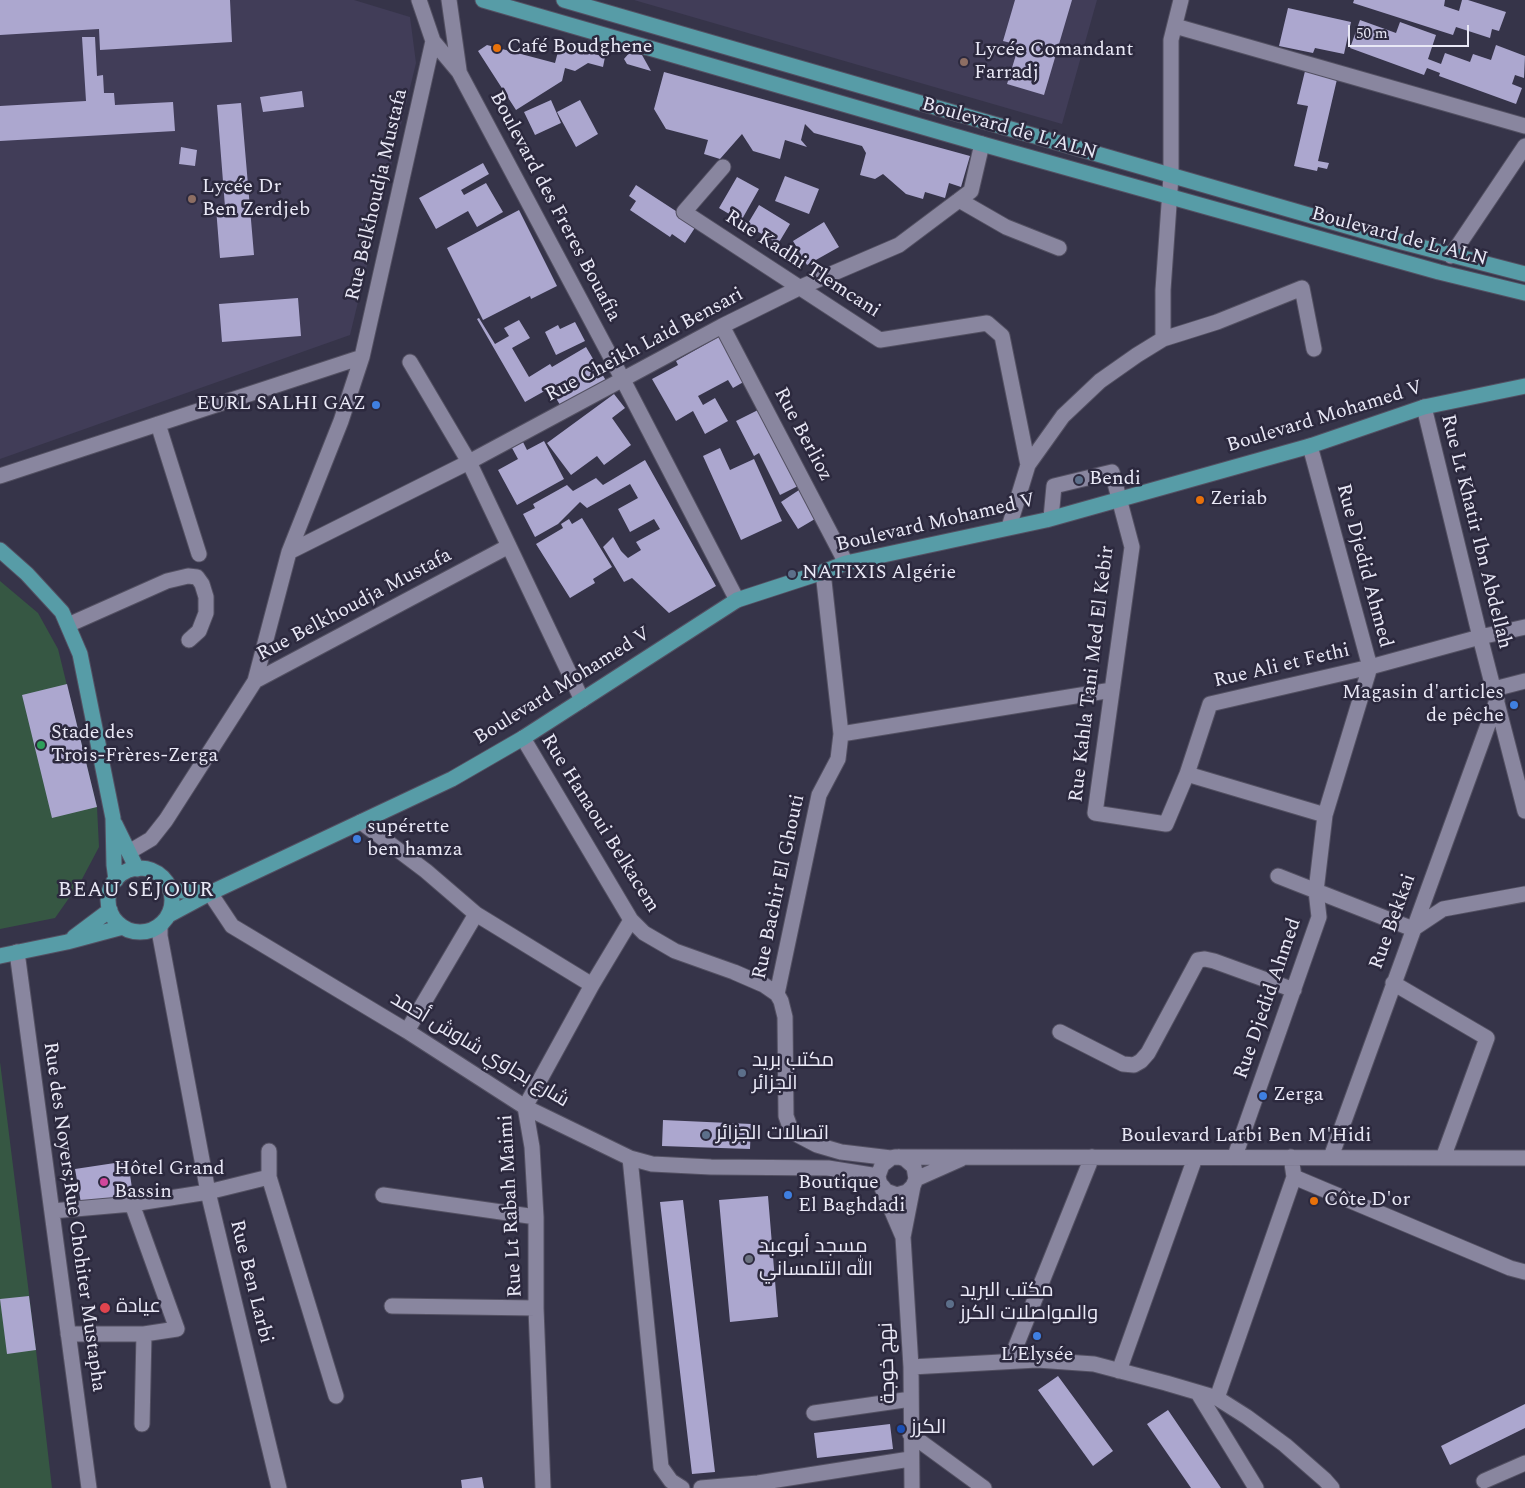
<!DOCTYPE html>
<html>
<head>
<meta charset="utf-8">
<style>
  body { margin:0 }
  #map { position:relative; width:1525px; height:1488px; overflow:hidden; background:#363449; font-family:Spectral,serif }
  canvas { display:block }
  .scale { position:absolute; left:1348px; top:25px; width:121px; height:22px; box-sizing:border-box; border:2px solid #e9e8f6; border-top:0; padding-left:6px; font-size:15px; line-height:18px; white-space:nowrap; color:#e9e8f6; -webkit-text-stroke:4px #2c293e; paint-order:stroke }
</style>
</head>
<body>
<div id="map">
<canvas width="1525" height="1488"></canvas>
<div class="scale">50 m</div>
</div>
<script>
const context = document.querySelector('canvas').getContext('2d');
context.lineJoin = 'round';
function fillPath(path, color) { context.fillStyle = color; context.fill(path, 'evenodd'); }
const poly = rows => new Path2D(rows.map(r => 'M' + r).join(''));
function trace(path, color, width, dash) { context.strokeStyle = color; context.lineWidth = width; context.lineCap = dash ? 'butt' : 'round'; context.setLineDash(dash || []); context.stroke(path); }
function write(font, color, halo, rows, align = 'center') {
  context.font = font + ' Spectral,Cairo,serif'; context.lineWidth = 5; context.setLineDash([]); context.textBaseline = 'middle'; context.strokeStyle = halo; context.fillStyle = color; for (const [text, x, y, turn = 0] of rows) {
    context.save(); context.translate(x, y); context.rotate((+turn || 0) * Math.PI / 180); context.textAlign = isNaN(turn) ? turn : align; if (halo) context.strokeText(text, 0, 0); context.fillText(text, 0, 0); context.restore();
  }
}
const built = poly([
  [0,0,354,0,410,17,416,63,350,335,0,459],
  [634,0,1097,0,1062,124]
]);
const green = poly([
  [0,581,38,613,58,649,97,807,99,847,81,881,55,918,0,929],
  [0,1062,36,1350,52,1488,0,1488]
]);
const building = poly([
  [0,0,230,0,232,42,100,50,99,29,0,35],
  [1015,0,1072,0,1044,95,1007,84,1019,45,1003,41],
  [1354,0,1445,0,1444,6,1459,11,1462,0,1468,0,1506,12,1499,31,1492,29,1490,38,1456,27,1453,35,1353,3],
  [1288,8,1351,22,1344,54,1315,48,1313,53,1279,46],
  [1360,20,1396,33,1400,22,1436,35,1428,59,1441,64,1445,53,1470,62,1473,54,1491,60,1496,45,1525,56,1524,78,1515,75,1512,84,1522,88,1516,104,1439,76,1440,73,1427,68,1424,75,1350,48],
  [82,37,95,37,97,76,103,75,104,93,114,93,115,105,173,102,175,131,0,141,0,106,86,101],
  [560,44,605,57,603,67,588,63,575,71,565,68,562,81,516,110,478,51,487,45,555,63],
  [630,52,642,55,651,71,627,64,624,59],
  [1306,67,1338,75,1318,161,1329,163,1327,169,1318,167,1317,171,1294,166,1308,106,1297,104],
  [664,72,970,156,961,187,949,183,945,198,925,192,923,199,906,194,883,174,875,179,860,175,866,153,862,146,814,133,805,124,801,140,807,147,785,140,780,159,753,151,742,134,720,159,704,154,708,140,666,129,654,109],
  [302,91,304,107,263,112,260,97],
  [551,100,561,123,535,135,524,112],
  [580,100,598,134,576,147,557,112],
  [241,103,254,255,220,258,216,208,225,207,217,105],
  [181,147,197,150,195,166,179,164],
  [483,163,489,174,461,190,464,195,486,183,503,212,477,227,468,211,436,229,419,198],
  [785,176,819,189,809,214,775,201],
  [737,177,759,189,741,221,719,208],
  [636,185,682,215,698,223,685,243,672,234,670,237,630,210,636,201,629,196],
  [759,205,790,224,778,244,747,225],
  [519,210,557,286,531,299,530,296,483,320,447,248],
  [824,222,839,247,807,265,793,241],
  [298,298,301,336,222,342,219,304],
  [479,318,495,344,509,336,504,328,519,320,530,338,512,348,529,377,550,364,552,367,586,347,608,384,563,410,550,388,525,402,477,319],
  [575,322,585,341,556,355,545,332,558,325,560,329],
  [722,335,747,380,733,388,728,380,698,396,703,405,715,398,728,421,705,434,693,411,676,421,652,379,678,365,676,361],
  [614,394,625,408,612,418,631,445,604,465,597,456,571,475,547,443],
  [762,408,800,485,780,495,759,453,754,456,736,421],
  [544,441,564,479,517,505,498,470,518,459,512,448,523,442,527,450],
  [720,448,730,470,754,459,782,521,741,540,703,456],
  [645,460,716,586,669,613,632,578,624,582,603,547,613,537,621,551,628,558,641,550,636,542,660,529,654,519,630,532,618,509,638,498,630,484,587,508,580,502,558,524,535,537,523,514,535,508,533,504,567,485,573,491,596,478,603,485],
  [802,488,820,516,798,529,781,502],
  [582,518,612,567,593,579,595,583,570,598,536,544,563,528,561,524,569,519,572,524],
  [67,684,97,807,52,818,22,695],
  [663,1120,751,1124,750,1149,662,1146],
  [128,1161,133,1195,81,1203,75,1169],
  [768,1196,778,1317,730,1322,719,1200],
  [683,1200,715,1472,692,1474,660,1202],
  [29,1296,36,1350,7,1354,0,1299],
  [1058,1376,1113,1451,1093,1466,1038,1390],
  [1525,1404,1525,1428,1450,1465,1441,1446],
  [1168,1410,1221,1488,1191,1488,1147,1424],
  [890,1424,893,1449,817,1458,814,1433],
  [482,1477,484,1488,462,1488,461,1480]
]);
const minor = poly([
  [419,0,433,41,459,72,623,380,737,600],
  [449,0,459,70],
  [1181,0,1171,40,1171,176,1163,290,1163,339,1217,322,1302,288,1314,349],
  [1175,26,1525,126],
  [723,167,684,212,880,340,987,323,1002,336,1028,465],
  [959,200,1006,227,1059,248],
  [1451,256,1525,146],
  [722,326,846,563],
  [362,357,433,41],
  [410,362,469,462,582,700],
  [1424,407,1480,637,1525,811],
  [158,424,199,554],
  [0,476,362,357,341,421,289,552,255,681,509,546],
  [1051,518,1054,486,1112,472,1132,547,1095,813,1166,824,1187,774,1210,704,1370,667,1480,637,1525,627],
  [1009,527,1028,465,1063,416,1100,381,1137,355,1163,339],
  [289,552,469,462,722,326,801,287,899,245,971,191,982,144],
  [823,572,841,734],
  [68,625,167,581,188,576,197,577,202,584,206,597,206,613,199,631,189,640],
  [1494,689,1525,681],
  [523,738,631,920,644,933,675,951,734,972,764,985,777,994,781,1001,785,1017,786,1116,790,1127,796,1134,817,1145,841,1152,891,1158],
  [1187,774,1325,815],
  [361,822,426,871,476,914,592,985],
  [129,852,151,839,166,820,255,681],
  [1278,876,1413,929,1443,909,1525,894],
  [210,893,232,926,407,1031,525,1107,630,1158,652,1164,711,1167,828,1168,878,1176],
  [160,926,160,936,208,1192,279,1488],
  [17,952,89,1488],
  [1393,983,1487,1038,1443,1158],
  [777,994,819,795,838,759,841,734,1112,690],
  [407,1031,476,914],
  [1060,1032,1123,1064,1134,1065,1141,1061,1148,1053,1198,960,1205,959,1214,961,1294,990],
  [269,1151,269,1177,336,1396],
  [1235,1156,1319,917,1316,891,1325,815,1370,667,1310,446],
  [1291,1157,1294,1177,1510,1268,1525,1272],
  [1331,1157,1497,700],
  [630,1158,661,1467,671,1481,682,1488],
  [916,1179,961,1159],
  [882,1186,886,1191,897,1195,907,1192,913,1186,916,1179,914,1167,905,1159,899,1157],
  [383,1195,536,1217],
  [52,1211,132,1204,208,1192,269,1177],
  [903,1237,879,1181,878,1176,882,1165,891,1158,895,1157,1525,1158],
  [392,1306,536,1308],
  [68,1334,144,1334,177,1329,132,1204],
  [1010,1361,1092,1157],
  [911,1367,1037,1360,1094,1364,1166,1383,1217,1398,1247,1417,1285,1445,1325,1480,1332,1488],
  [1119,1371,1195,1158],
  [1198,1393,1256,1488],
  [1217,1398,1294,1177],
  [814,1413,911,1399],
  [142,1424,144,1334],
  [910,1434,984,1488],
  [1484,1481,1525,1463],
  [543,1488,536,1308,536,1217,532,1147,525,1107,592,985,631,920],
  [701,1488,758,1483,910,1459],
  [912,1488,911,1367,903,1237,913,1186]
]);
const major = poly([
  [483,0,982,144,1439,272,1525,293],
  [564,0,1402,242,1525,274],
  [0,550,27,574,62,612,80,654,113,818,114,865,116,880],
  [115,824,137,869],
  '108 900a32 32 0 1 1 64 0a32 32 0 1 1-64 0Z',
  [170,890,210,893],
  [169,915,210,893,452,779,523,738,737,600,823,572,846,563,1046,520,1310,446,1424,407,1525,386],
  [74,937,110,910],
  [0,956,67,942,123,927]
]);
const markers = [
  [497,48,5,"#e8710a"],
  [964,62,5,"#8d6e63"],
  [192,199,5,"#8d6e63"],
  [376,405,5,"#3f7fe0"],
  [1079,480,5,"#5c6f8a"],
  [1200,500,5,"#e8710a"],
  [792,574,5,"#5c6f8a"],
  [1514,705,5,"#3f7fe0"],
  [41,745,5,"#2e9e5b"],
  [357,839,5,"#3f7fe0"],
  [742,1073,5,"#5c6f8a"],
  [1263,1096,5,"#3f7fe0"],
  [706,1135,5,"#5c6f8a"],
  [104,1182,5,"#d1479c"],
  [788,1195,5,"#3f7fe0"],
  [1314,1201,5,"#e8710a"],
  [749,1259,5,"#6b7280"],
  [950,1304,5,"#5c6f8a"],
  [105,1308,6,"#e0444e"],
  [1037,1336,5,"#3f7fe0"],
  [901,1429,5,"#1a4fb4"]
];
const poiNames = [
  ["Café Boudghene",507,48],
  ["Lycée Comandant",974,51],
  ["Farradj",974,74],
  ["Lycée Dr",202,188],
  ["Ben Zerdjeb",202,211],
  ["EURL SALHI GAZ",366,405,"right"],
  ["Bendi",1089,480],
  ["Zeriab",1210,500],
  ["NATIXIS Algérie",802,574],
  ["Magasin d'articles",1504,694,"right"],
  ["de pêche",1504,717,"right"],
  ["Stade des",51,734],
  ["Trois-Frères-Zerga",51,757],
  ["supérette",367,828],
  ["ben hamza",367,851],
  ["مكتب بريد",752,1062],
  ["الجزائر",752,1085],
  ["Zerga",1273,1096],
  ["اتصالات الجزائر",716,1135],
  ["Hôtel Grand",114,1170],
  ["Bassin",114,1193],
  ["Boutique",798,1184],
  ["El Baghdadi",798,1207],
  ["Côte D'or",1324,1201],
  ["مسجد أبوعبد",759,1248],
  ["الله التلمساني",759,1271],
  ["مكتب البريد",960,1292],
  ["والمواصلات الكرز",960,1315],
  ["عيادة",116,1308],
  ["L’Elysée",1037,1356,"center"],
  ["الكرز",911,1429]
];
const streetNames = [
  ["Boulevard de L'ALN",1009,130,16],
  ["Rue Belkhoudja Mustafa",378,195,-77],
  ["Boulevard des Freres Bouafia",554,207,62],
  ["Boulevard de L'ALN",1399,238,15],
  ["Rue Kadhi Tlemcani",802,265,33],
  ["Rue Cheikh Laid Bensari",645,346,-28],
  ["Boulevard Mohamed V",1325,418,-17],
  ["Rue Berlioz",802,435,62],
  ["Boulevard Mohamed V",936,524,-13],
  ["Rue Lt Khatir Ibn Abdellah",1475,532,76],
  ["Rue Djedid Ahmed",1363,566,75],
  ["Rue Belkhoudja Mustafa",355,606,-28],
  ["Rue Ali et Fethi",1282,667,-13],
  ["Rue Kahla Tani Med El Kebir",1093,674,-83],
  ["Boulevard Mohamed V",563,687,-32],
  ["Rue Hanaoui Belkacem",599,824,58],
  ["Rue Bachir El Ghouti",780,887,-78],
  ["Rue Bekkai",1394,922,-70],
  ["Rue Djedid Ahmed",1269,999,-71],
  ["شارع بجاوي شاوش أحمد",479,1051,31],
  ["Boulevard Larbi Ben M'Hidi",1246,1137],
  ["Rue Lt Rabah Maimi",512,1206,-93],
  ["Rue des Noyers;Rue Chohiter Mustapha",73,1217,82],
  ["Rue Ben Larbi",250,1282,76],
  ["نهج خوجة",889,1363,-92]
];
const neighbourhoodNames = [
  ["BEAU SÉJOUR",136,892]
];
fillPath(built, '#413d58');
fillPath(green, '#365743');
fillPath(building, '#aca7cf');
trace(minor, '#535062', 17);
trace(major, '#535062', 17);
trace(minor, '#89869f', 15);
trace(major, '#579ca7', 15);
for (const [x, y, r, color] of markers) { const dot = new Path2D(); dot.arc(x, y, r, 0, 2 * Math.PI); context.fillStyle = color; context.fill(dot); trace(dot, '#2c293e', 2); }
write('20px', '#e9e8f6', '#2c293e', poiNames, 'left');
write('20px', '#e9e8f6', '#2c293e', streetNames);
context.letterSpacing = '1px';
write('21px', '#e9e8f6', '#2c293e', neighbourhoodNames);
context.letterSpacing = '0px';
</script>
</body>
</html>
